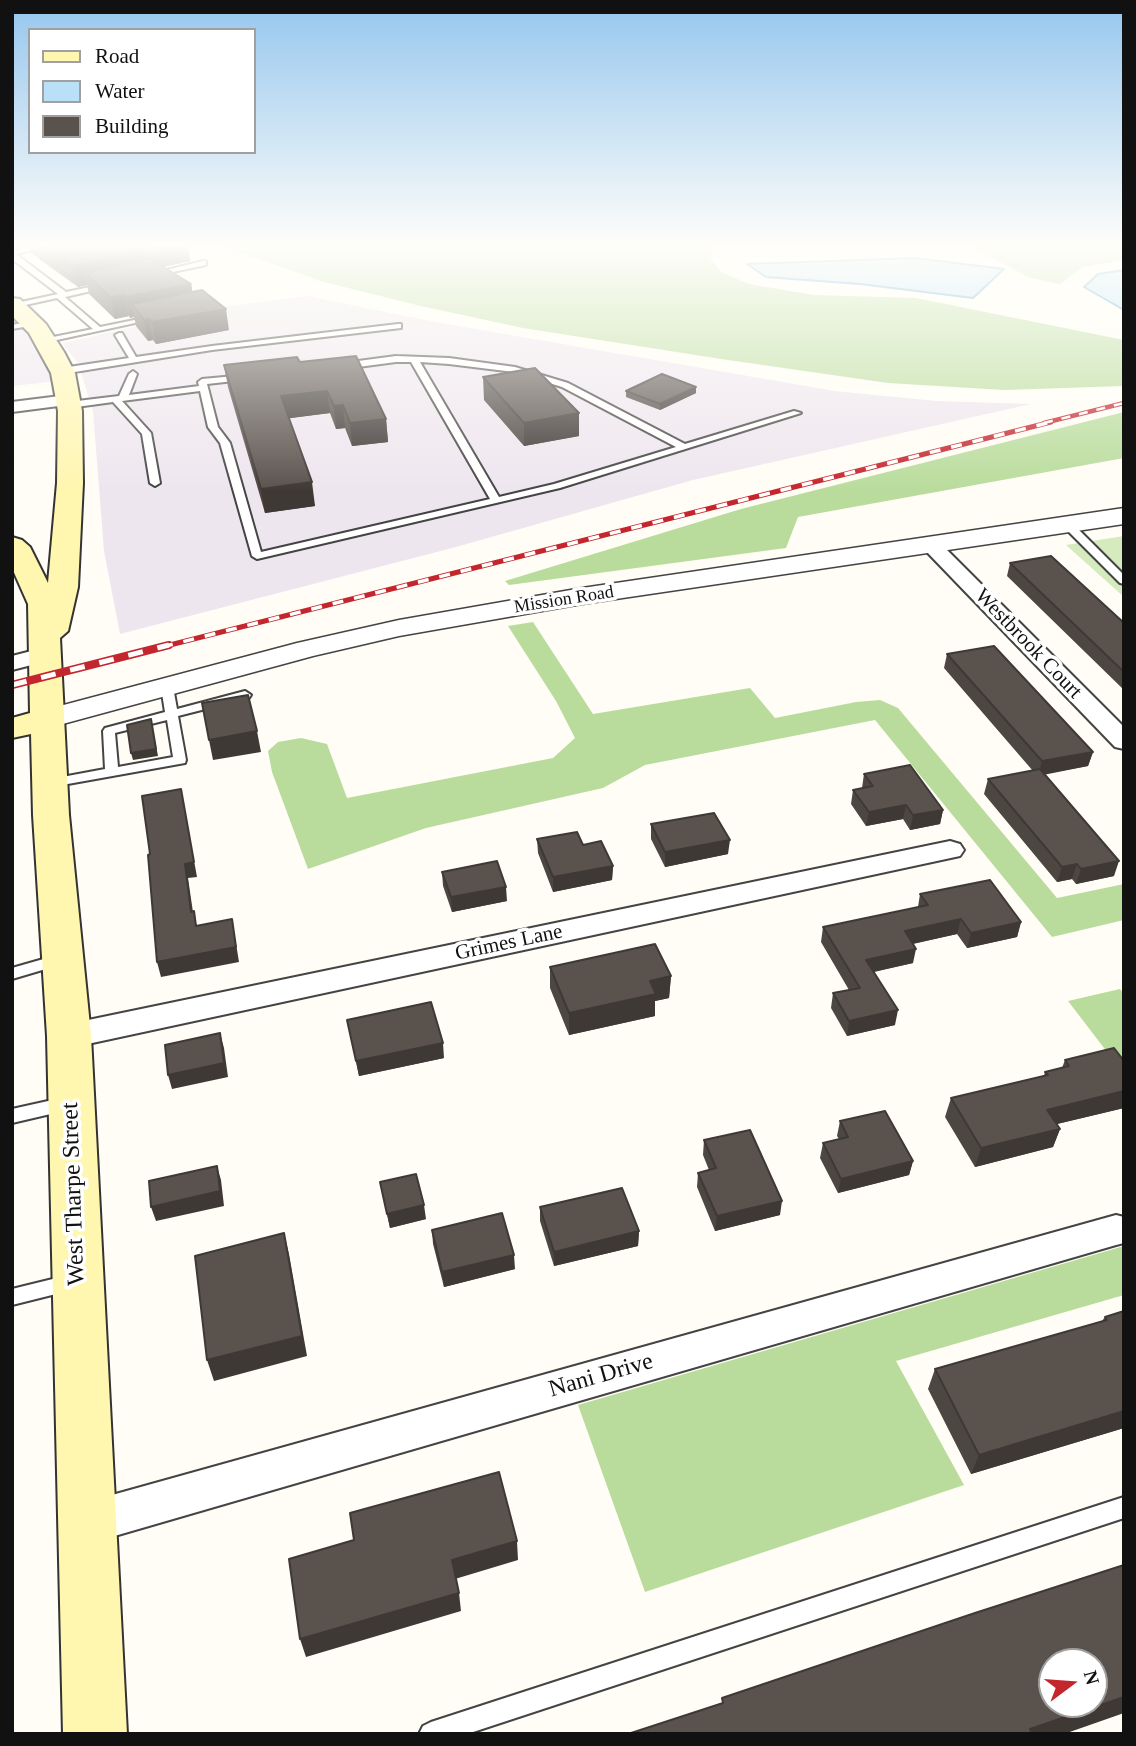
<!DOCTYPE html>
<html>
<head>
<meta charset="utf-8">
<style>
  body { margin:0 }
  #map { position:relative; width:1136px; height:1746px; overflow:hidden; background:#fffdf5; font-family:Georgia,serif }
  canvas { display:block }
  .frame { position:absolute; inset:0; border:14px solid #111; pointer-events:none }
  .legend { position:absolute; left:28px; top:28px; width:228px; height:126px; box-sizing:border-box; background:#fff; border:2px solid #a0a0a0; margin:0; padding:9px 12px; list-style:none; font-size:21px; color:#111 }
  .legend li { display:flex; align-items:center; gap:14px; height:35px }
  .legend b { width:35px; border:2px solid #a0a0a0 }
  .north { position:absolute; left:1038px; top:1648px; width:70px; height:70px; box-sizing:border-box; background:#fff; border:2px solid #a0a0a0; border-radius:50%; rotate:74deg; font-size:19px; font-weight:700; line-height:28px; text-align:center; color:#111 }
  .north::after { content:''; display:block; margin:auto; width:24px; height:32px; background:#c4262e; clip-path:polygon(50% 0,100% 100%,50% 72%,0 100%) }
</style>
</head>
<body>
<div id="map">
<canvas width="1136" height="1746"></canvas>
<div class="frame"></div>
<ul class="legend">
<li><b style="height:9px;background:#fff6b0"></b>Road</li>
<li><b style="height:19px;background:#b9e0f7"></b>Water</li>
<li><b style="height:19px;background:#5a524d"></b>Building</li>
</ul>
<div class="north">N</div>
</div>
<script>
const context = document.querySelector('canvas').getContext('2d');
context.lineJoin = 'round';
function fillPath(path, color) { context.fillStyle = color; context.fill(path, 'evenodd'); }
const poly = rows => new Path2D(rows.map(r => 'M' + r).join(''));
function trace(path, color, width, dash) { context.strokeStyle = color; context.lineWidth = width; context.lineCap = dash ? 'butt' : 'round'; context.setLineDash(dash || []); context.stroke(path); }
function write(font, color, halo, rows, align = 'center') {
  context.font = font + ' Georgia,serif'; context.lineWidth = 7; context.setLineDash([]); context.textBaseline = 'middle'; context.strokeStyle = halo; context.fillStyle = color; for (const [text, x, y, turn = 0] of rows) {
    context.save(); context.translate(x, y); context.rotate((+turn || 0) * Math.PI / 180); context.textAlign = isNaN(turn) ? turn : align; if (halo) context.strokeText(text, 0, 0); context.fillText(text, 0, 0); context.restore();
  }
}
const industrial = poly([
  [307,296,435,322,835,391,936,401,1031,404,693,480,456,547,120,634,104,551,93,411,78,363,62,343,223,307],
  [12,313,36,337,53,376,50,382,12,386]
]);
const green = poly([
  [1124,536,1124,597,1066,545]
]);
const forest = poly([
  [223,246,715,246,710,257,721,272,749,284,814,295,916,298,1124,340,1124,386,1004,390,888,383,721,359,523,328,421,306,324,282],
  [970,246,1124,246,1124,260,1083,267,1060,284,1028,277],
  [1124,412,1124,458,798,517,786,548,509,585,505,581,741,509],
  [533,622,593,714,750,688,775,718,856,702,880,700,898,708,1057,898,1124,884,1124,920,1052,937,875,720,645,765,603,788,426,828,308,869,272,772,268,751,278,742,301,738,327,744,347,798,553,758,575,738,556,701,508,626],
  [1120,989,1124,994,1124,1074,1068,1001],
  [1124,1246,1124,1295,896,1361,964,1485,645,1592,578,1405]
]);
const water = poly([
  [915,258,1004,269,973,298,860,284,766,277,747,264,915,258],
  [1124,270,1124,310,1084,287,1098,274,1124,270]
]);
const service = poly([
  [35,246,50,246,16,254,66,292,109,283,109,287,65,297,100,327,154,316,158,318,43,343,43,339,93,329,57,298,12,308,12,304,58,294,12,259,12,251,35,246],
  [203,261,206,261,206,265,154,276,150,274,203,261],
  [32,321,35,321,35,325,12,329,12,325,32,321],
  [398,324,401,324,401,328,212,350,62,374,58,371,62,368,129,358,115,335,119,333,122,333,136,357,212,346,398,324],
  [396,356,449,358,515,367,568,383,685,444,794,411,801,413,560,488,257,559,252,556,220,443,208,427,200,391,122,401,151,433,160,483,155,486,150,483,142,434,113,402,69,408,65,405,69,402,119,396,129,374,133,371,137,374,129,395,199,386,198,382,202,379,246,375,247,377,243,380,207,384,218,427,230,443,261,552,490,499,411,362,396,362,343,369,339,366,343,363,396,356],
  [420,362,449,364,514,372,562,387,676,447,554,484,499,497,420,362],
  [1068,522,1072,523,1124,575,1124,584,1120,583,1064,527,1063,525,1068,522],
  [167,683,173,687,177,709,245,691,251,695,249,698,178,716,186,760,185,763,51,787,46,786,44,783,46,780,105,769,103,731,105,728,165,712,161,687,167,683],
  [167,720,173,757,118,767,115,733,167,720],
  [61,954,66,955,68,959,66,963,12,979,12,968,61,954],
  [66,1097,72,1099,74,1104,72,1109,12,1123,12,1109,66,1097],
  [69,1275,76,1277,78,1283,76,1289,12,1305,12,1289,69,1275],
  [1124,1497,1124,1518,467,1734,419,1734,423,1726,431,1722,1124,1497]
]);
const minor = poly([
  [68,395,77,400,74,404,12,412,12,402,68,395],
  [932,540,939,542,1124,727,1124,749,1115,747,925,550,922,546,925,542,932,540],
  [47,647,55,649,59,654,55,659,12,670,12,656,47,647],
  [950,841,960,844,964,850,960,856,69,1048,58,1044,53,1036,58,1028,69,1024,950,841],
  [1116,1215,1124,1217,1124,1243,1116,1245,87,1544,72,1538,66,1523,72,1508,87,1502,1116,1215]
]);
const tertiary = poly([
  [1124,508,1124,524,582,604,399,636,313,656,48,728,37,726,33,719,37,712,297,643,399,620,582,588,1124,508]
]);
const secondary = poly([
  [12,298,20,299,46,324,64,352,75,373,82,411,83,483,78,587,68,631,60,638,69,815,91,1036,127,1734,63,1734,47,1036,33,815,31,734,12,738,12,718,30,713,28,604,12,568,12,537,22,540,30,547,48,583,57,483,58,411,51,373,29,333,12,316,12,298]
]);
const railFar2 = poly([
  [1044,423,1124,403]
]);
const railFar1 = poly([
  [162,647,1051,422]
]);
const rail = poly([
  [12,685,169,645]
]);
const wall = poly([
  [29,246,188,246,190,261,163,267,191,284,192,292,229,330,156,344,153,340,148,341,136,326,134,317,130,318,129,316,115,319,89,294,87,285,78,287,31,253],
  [300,362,386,419,388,442,352,446,345,428,336,429,330,413,289,418,315,506,265,513,228,387,224,365],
  [483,377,579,436,524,446,484,400],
  [696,387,696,393,660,410,626,397,626,391],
  [1010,563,1124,623,1124,690,1007,576],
  [947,654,1093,752,1088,766,1044,774,1114,876,1076,884,1072,879,1057,882,984,794,988,779,1033,771,944,668],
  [864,774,943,810,940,824,910,830,903,819,866,826,851,804,853,790,862,788],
  [651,824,728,854,665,867,651,839],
  [537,839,583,845,613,866,612,880,553,892,538,853],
  [442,872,507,901,452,912,443,886],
  [920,894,1021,922,1017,937,967,948,957,934,913,944,913,963,874,972,895,1025,847,1036,831,1008,833,993,849,990,821,942,823,927,918,907],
  [550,967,671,976,669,998,655,1001,655,1016,569,1035,550,988],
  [347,1020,444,1058,359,1076],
  [1065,1060,1124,1108,1057,1124,1060,1129,1053,1147,975,1167,945,1117,951,1098,1044,1076,1045,1072,1062,1068],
  [840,1121,913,1161,909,1175,838,1193,820,1158,823,1143,839,1139,837,1136],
  [704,1140,780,1215,715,1231,697,1187,698,1173,709,1170,703,1155],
  [380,1182,426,1219,390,1228],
  [540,1207,639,1231,638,1246,554,1266,540,1221],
  [432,1230,515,1269,444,1287,433,1244],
  [1124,1311,1124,1428,971,1474,928,1389,935,1369,1102,1321,1105,1317]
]);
const shadedWall = poly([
  [161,246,188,246,190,261,162,267,158,247],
  [144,250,148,271,85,273,87,285,78,287,73,266],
  [191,284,195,305,132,304,134,317,130,318,126,297],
  [124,295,129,316,115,319,111,298],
  [226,309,229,330,156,344,152,322],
  [149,319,153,340,148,341,144,320],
  [696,387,696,393,660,410,660,404],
  [327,391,330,413,284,419,281,396],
  [343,405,345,428,336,429,334,406],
  [579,413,579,436,524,446,524,423],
  [386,419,388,442,352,446,350,423],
  [312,482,315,506,265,513,261,489],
  [151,719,158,756,133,760,131,753],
  [257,731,261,752,213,760,209,740],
  [1093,752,1088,766,1038,776,1042,761],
  [181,789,197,877,188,878,195,926,191,912,185,864],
  [906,805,903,819,866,826,869,812],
  [943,810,940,824,910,830,913,815],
  [730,840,728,854,665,867,665,852],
  [1119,861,1114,876,1076,884,1081,869],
  [1077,864,1072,879,1057,882,1062,867],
  [613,866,612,880,553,892,553,877],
  [506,887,507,901,452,912,451,897],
  [232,919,239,962,161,977,157,962],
  [961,919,957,934,902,946,905,931],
  [1021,922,1017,937,967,948,971,933],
  [916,949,913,963,863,974,866,960],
  [671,976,669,998,655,1001,655,1016,569,1035,569,1013,650,981],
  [898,1010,895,1025,847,1036,849,1021],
  [220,1033,224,1048,228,1077,172,1089,168,1075],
  [443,1043,444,1058,359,1076,356,1061],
  [1124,1091,1124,1108,1040,1128,1047,1110],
  [1060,1129,1053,1147,975,1167,981,1148],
  [913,1161,909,1175,838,1193,841,1179],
  [217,1166,221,1180,224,1206,156,1221,151,1207],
  [782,1201,780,1215,715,1231,717,1216],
  [424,1205,426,1219,390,1228,387,1214],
  [639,1231,638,1246,554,1266,554,1252],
  [284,1233,289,1254,307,1356,214,1381,207,1360],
  [514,1255,515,1269,444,1287,442,1272],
  [1124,1411,1124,1428,971,1474,979,1455],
  [517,1541,518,1560,455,1579,452,1560],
  [459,1593,461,1611,306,1657,300,1639],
  [1124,1697,1124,1713,1064,1734,1025,1734,1030,1729]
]);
const building = poly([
  [45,246,138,246,144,250,73,266,45,246],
  [149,258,191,284,126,297,124,295,111,298,85,273,149,258],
  [202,290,226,309,152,322,149,319,144,320,132,304,202,290],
  [356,356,386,419,350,423,343,405,334,406,327,391,281,396,312,482,261,489,224,365,297,357,300,362,356,356],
  [535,368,579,413,524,423,483,377,535,368],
  [662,374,696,387,660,404,626,391,662,374],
  [1051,556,1124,623,1124,672,1010,563,1051,556],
  [994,646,1093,752,1042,761,947,654,994,646],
  [248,695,257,731,209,740,202,703,248,695],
  [151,719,156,749,131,753,127,725,151,719],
  [910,765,943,810,913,815,906,805,869,812,853,790,873,786,864,774,910,765],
  [1040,769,1119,861,1081,869,1077,864,1062,867,988,779,1040,769],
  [181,789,194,862,185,864,191,912,194,911,196,926,232,919,236,947,157,962,148,855,150,854,142,796,181,789],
  [714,813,730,840,665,852,651,824,714,813],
  [577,832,583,845,601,841,613,866,553,877,537,839,577,832],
  [497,861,506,887,451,897,442,872,497,861],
  [990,880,1021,922,971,933,961,919,905,931,916,949,866,960,898,1010,849,1021,833,993,860,988,823,927,928,905,920,894,990,880],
  [655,944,671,976,650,981,656,994,569,1013,550,967,655,944],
  [431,1002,443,1043,356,1061,347,1020,431,1002],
  [220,1033,224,1063,168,1075,165,1045,220,1033],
  [1114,1048,1124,1061,1124,1091,1047,1110,1060,1129,981,1148,951,1098,1048,1075,1045,1072,1069,1066,1065,1060,1114,1048],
  [885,1111,913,1161,841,1179,823,1143,848,1137,840,1121,885,1111],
  [750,1130,782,1201,717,1216,698,1173,716,1168,704,1140,750,1130],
  [217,1166,220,1191,151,1207,149,1181,217,1166],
  [416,1174,424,1205,387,1214,380,1182,416,1174],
  [622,1188,639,1231,554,1252,540,1207,622,1188],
  [502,1213,514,1255,442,1272,432,1230,502,1213],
  [284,1233,302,1336,207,1360,195,1256,284,1233],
  [1124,1311,1124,1411,979,1455,935,1369,1107,1320,1105,1317,1124,1311],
  [499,1472,517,1541,452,1560,459,1593,300,1639,289,1559,354,1540,350,1513,499,1472],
  [1124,1565,1124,1697,1030,1729,1032,1732,1025,1734,628,1734,723,1703,722,1698,975,1613,1124,1565],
  [1052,1662,1094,1662,1094,1704,1052,1704,1052,1662]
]);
const farStreetnames = [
  ["Mission Road",564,600,-9]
];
const streetNames = [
  ["Westbrook Court",1028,644,46],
  ["Grimes Lane",509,943,-12]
];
const nearStreetnames = [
  ["West Tharpe Street",74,1194,-92],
  ["Nani Drive",601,1376,-16]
];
fillPath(industrial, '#eee6ef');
fillPath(green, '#d5ebbd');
fillPath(forest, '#b9dc9c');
fillPath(water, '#b9e0f7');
trace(water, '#3f96cf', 2);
trace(service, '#444', 4);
trace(minor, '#444', 4);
trace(tertiary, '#444', 3);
trace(secondary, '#333', 4);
fillPath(service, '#fff');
fillPath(minor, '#fff');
fillPath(tertiary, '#fff');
fillPath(secondary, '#fff6b0');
trace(railFar2, '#c4262e', 4.5);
trace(railFar1, '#c4262e', 5);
trace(rail, '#c4262e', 8);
trace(railFar2, '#fff', 2.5, [9]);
trace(railFar1, '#fff', 3.5, [11]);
trace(rail, '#fff', 5, [15]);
fillPath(wall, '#4d4742');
fillPath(shadedWall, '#3f3936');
fillPath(building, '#5a524d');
trace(building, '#3f3936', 2);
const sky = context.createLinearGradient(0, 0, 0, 491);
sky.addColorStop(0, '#95c6ee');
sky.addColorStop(0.5, '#fffefa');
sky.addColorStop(1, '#fffefa00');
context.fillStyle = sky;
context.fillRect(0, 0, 1136, 491);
write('18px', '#111', '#fff', farStreetnames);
write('21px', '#111', '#fff', streetNames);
write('24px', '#111', '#fff', nearStreetnames);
</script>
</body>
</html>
